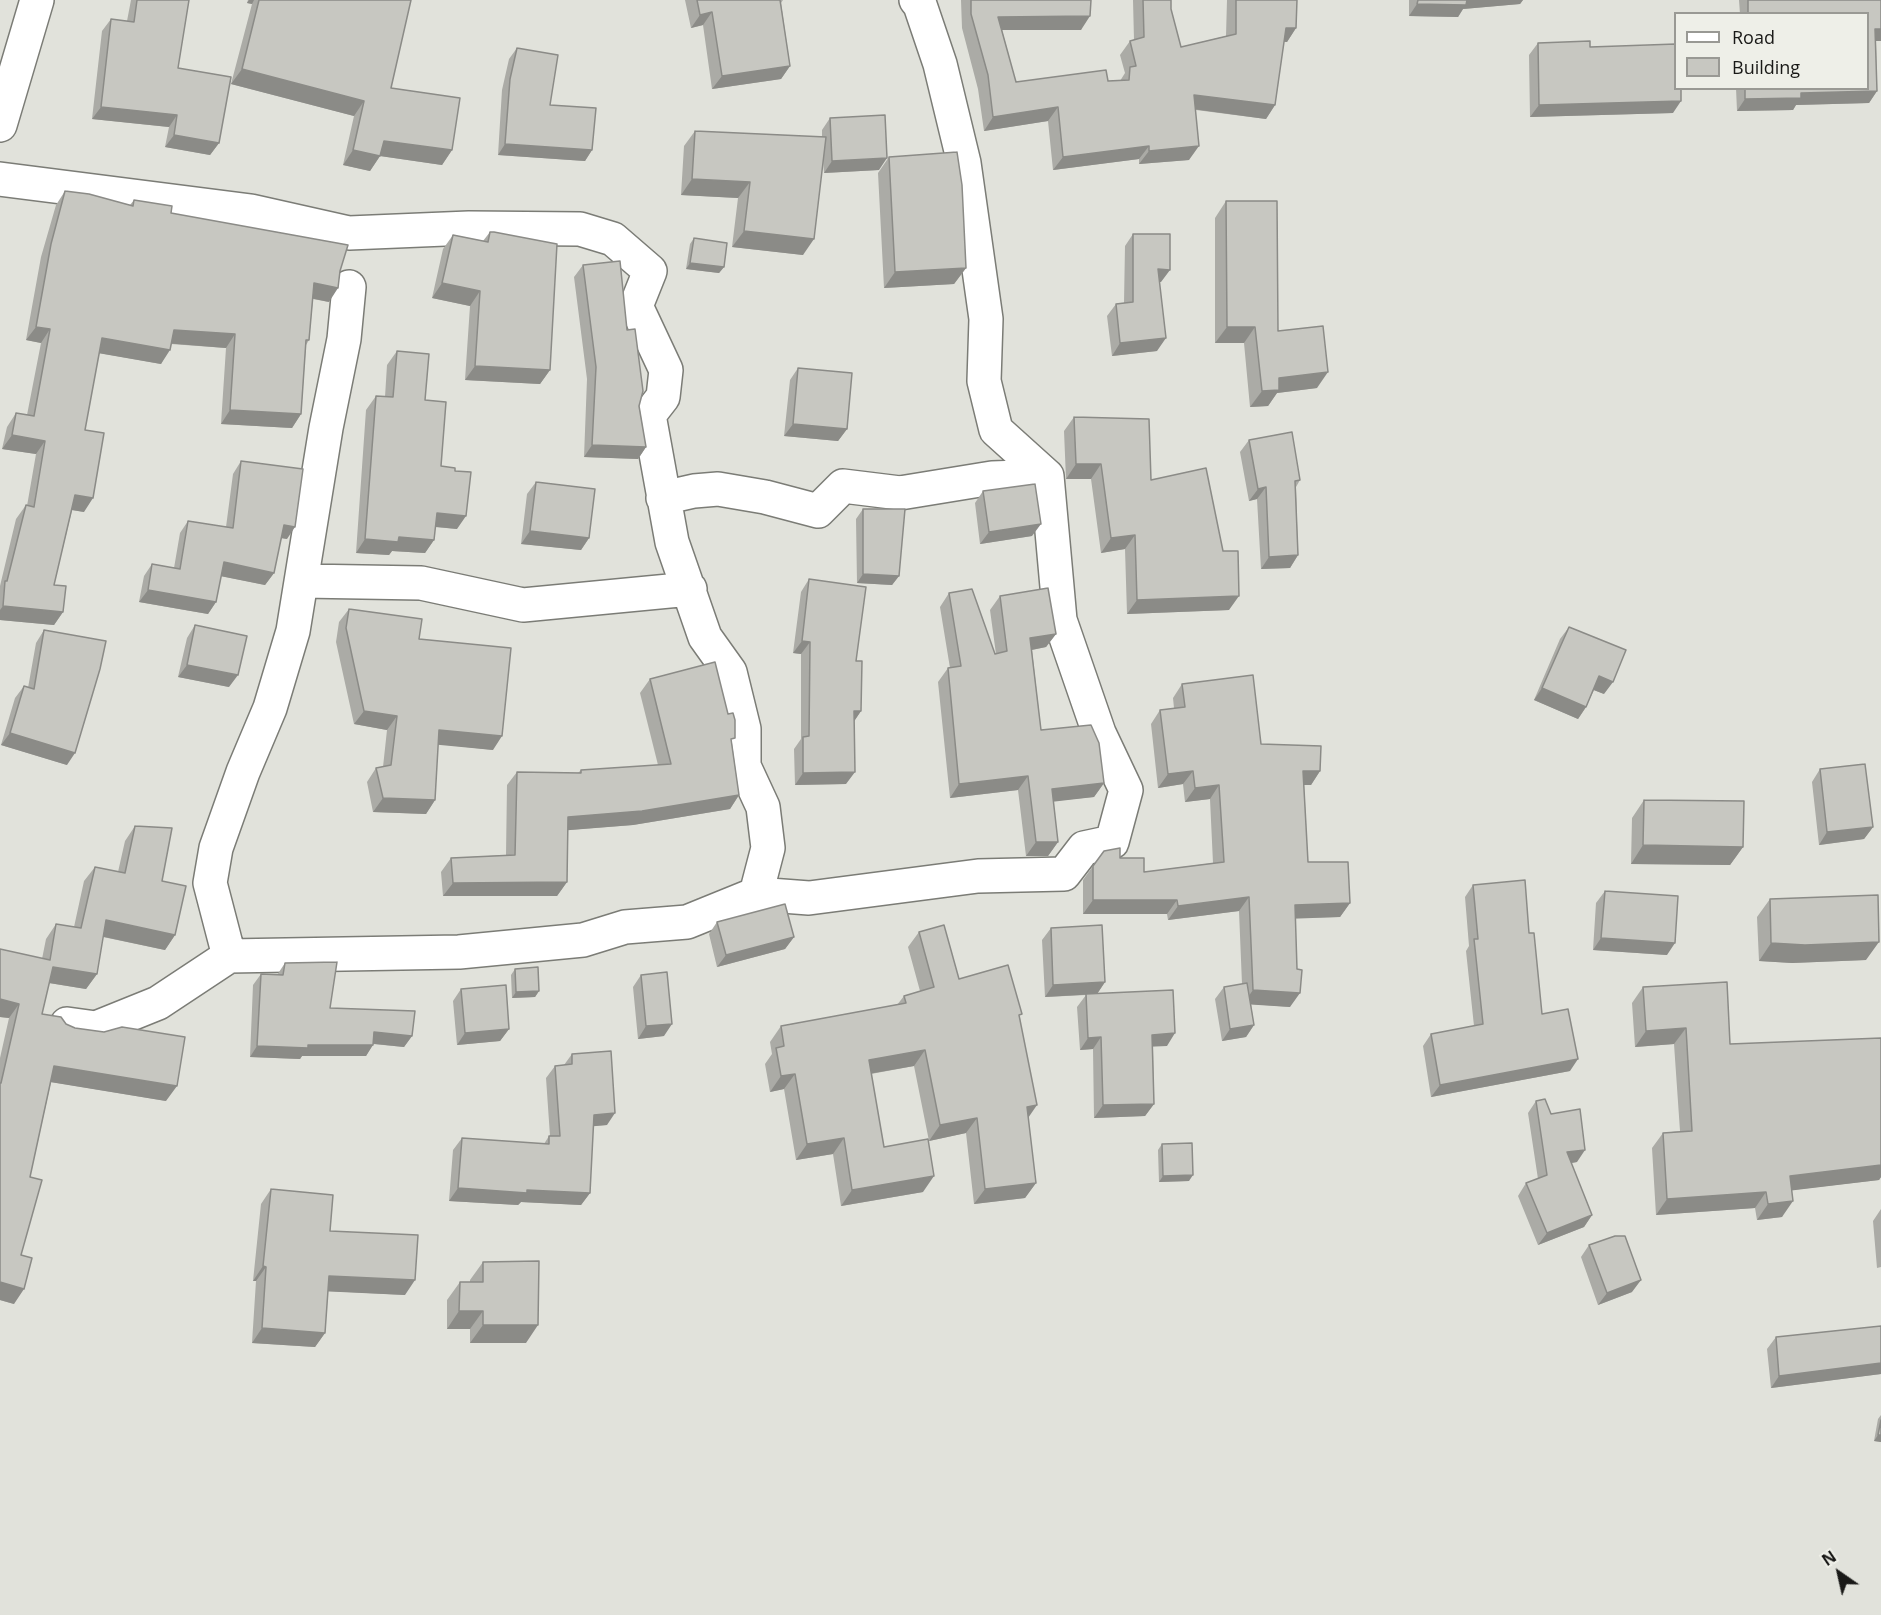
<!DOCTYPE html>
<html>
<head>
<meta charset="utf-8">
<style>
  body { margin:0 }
  #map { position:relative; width:1881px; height:1615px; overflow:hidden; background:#e1e2db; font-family:"Open Sans",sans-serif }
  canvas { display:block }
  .legend { position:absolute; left:1674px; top:12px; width:195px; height:78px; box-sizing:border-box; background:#eeefe8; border:2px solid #999994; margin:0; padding:8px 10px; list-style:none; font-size:18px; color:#191917 }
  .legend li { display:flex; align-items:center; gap:12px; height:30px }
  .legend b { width:30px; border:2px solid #999994 }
  .north { position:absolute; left:1809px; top:1543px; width:60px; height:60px; -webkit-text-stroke:4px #eeefe8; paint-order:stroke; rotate:326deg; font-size:16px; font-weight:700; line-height:24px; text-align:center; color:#191917 }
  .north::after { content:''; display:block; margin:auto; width:21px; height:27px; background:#191917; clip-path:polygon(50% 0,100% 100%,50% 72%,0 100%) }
</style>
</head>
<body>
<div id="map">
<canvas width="1881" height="1615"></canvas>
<ul class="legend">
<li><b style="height:8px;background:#fff"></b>Road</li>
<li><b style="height:16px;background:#c7c7c1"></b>Building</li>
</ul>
<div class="north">N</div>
</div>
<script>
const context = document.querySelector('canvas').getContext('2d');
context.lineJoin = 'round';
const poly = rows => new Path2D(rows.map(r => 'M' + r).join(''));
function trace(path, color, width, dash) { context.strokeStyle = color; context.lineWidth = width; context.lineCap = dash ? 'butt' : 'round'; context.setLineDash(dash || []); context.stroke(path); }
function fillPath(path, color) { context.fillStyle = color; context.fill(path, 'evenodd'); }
const minor = poly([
  [0,125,37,0],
  [0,179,251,211,349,233,469,228,580,229,613,239,650,271,636,306,666,370,663,397,649,415,672,542,705,637,730,672,744,729,744,766,763,807,768,848,756,894],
  [663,498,694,491,718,489,765,497,818,511,843,486,900,493,992,478,1047,476],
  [303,581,421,583,523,605,690,589],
  [229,956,210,883,216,848,243,772,270,708,293,631,326,428,344,339,349,287],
  [67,1024,96,1028,158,1003,229,956,459,952,583,940,625,927,687,922,756,894,809,898,978,876,1064,874,1084,848,1112,842,1126,790,1099,733,1060,620,1047,476,996,430,984,381,986,319,964,163,940,64,920,5,916,0]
]);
const wall = poly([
  [131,0,189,0,178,68,219,143,210,155,165,147,169,127,92,119,102,31,111,19,127,21],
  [248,0,411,0,391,88,452,150,442,165,380,156,370,171,343,165,354,116,231,84,252,4,247,3],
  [685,0,783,0,781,3,790,66,781,79,712,89,703,25,691,28],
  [961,0,1091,0,1081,30,1002,30,1016,82,1120,81,1125,73,1120,55,1130,41,1134,40,1133,0,1171,0,1171,9,1181,47,1226,36,1227,0,1297,0,1296,28,1287,42,1284,42,1275,105,1266,119,1196,110,1189,160,1139,164,1139,159,1053,170,1048,121,984,131,978,89,962,28],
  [1409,0,1523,0,1520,4,1463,9,1458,17,1409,16],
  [1739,0,1881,0,1881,41,1876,41,1877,91,1869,103,1796,105,1793,110,1737,111,1736,88,1868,88,1868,14,1740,14],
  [1538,43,1590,47,1673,113,1530,117,1529,55],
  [517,48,550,105,592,150,585,161,498,155,502,90,509,59],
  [830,118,879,170,824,173,823,160,803,255,732,247,738,198,681,195,684,146,695,131,822,137,822,130],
  [889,157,966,268,954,284,884,288,878,173],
  [65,191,130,205,134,200,171,213,329,302,313,299,309,340,306,345,301,414,292,428,221,424,226,348,171,344,161,364,99,353,85,430,84,512,72,510,54,585,63,612,54,625,0,620,0,586,16,519,26,505,27,506,36,454,2,449,7,427,16,413,27,415,41,343,26,340,41,257,56,205],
  [1226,201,1278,331,1317,388,1277,393,1268,406,1250,407,1244,343,1215,343,1215,218],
  [490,232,550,370,540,384,465,380,470,306,432,298,443,249,453,235,483,241],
  [1133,234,1161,282,1159,282,1157,351,1112,356,1107,316,1116,304,1124,303,1125,246],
  [694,238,724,267,719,273,686,269,690,244],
  [583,265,627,330,646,447,638,459,584,457,587,379,574,277],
  [397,351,425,400,457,529,435,527,434,540,425,553,392,551,389,555,356,553,366,410,376,396,385,397,387,365],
  [798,368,847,429,838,441,784,436,790,380],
  [1074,417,1151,480,1229,610,1127,614,1125,549,1101,553,1091,479,1066,479,1064,431],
  [1249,440,1300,480,1296,487,1298,555,1290,568,1261,569,1257,499,1249,501,1240,452],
  [241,461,287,539,281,538,274,573,265,585,221,576,216,602,208,614,139,602,144,576,152,564,174,568,180,533,188,521,226,527,233,474],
  [536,482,589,538,581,550,521,544,527,494],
  [983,491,1032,536,980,544,975,503],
  [863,509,899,576,892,585,857,583,856,519],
  [809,579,856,661,861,711,854,721,846,784,795,785,794,749,801,739,801,654,793,653,801,592],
  [949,593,995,654,996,654,990,610,1000,596,1056,634,1046,647,1032,650,1041,730,1104,783,1094,797,1053,801,1058,842,1048,856,1026,856,1018,790,950,798,938,682,948,668,950,668,940,607],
  [349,609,419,639,493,750,438,744,435,800,426,814,373,812,367,782,376,768,383,767,387,730,354,724,336,642,339,622],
  [195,625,229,687,178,677,187,638],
  [1569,627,1604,694,1594,690,1586,707,1578,719,1534,700,1560,639],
  [44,630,67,765,1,745,15,698,24,686,28,688,36,643],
  [650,679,732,743,739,795,730,809,633,825,568,830,567,882,557,896,443,896,441,872,451,858,506,855,507,785,517,772,578,773,581,770,658,765,640,693],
  [1182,684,1261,744,1320,771,1311,785,1304,785,1308,862,1350,903,1340,917,1295,918,1290,1007,1251,1004,1254,1025,1246,1037,1222,1041,1215,999,1224,987,1242,984,1239,911,1168,920,1167,914,1083,914,1083,880,1093,866,1120,858,1144,872,1213,863,1210,799,1185,802,1183,784,1158,788,1151,724,1160,710,1174,708,1173,698],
  [1820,769,1873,827,1864,839,1819,845,1812,782],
  [1644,800,1743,847,1730,865,1631,864,1632,818],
  [135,826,162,881,175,935,165,950,103,937,97,974,86,989,49,983,42,1014,66,1024,166,1101,51,1082,30,1177,21,1255,14,1304,0,1300,0,1058,9,1018,0,1017,0,949,42,959,46,939,56,924,74,927,84,881,95,867,118,872,125,841],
  [1473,885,1529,933,1542,1014,1570,1071,1431,1097,1423,1046,1431,1034,1474,1026,1466,951,1469,946,1465,897],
  [1605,891,1667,955,1593,950,1596,903],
  [1770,899,1866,960,1792,963,1759,961,1757,917],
  [717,922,794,937,785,949,717,967,709,934],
  [1051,928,1105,982,1097,994,1167,1046,1153,1046,1154,1104,1145,1116,1094,1118,1093,1049,1080,1050,1077,1007,1086,995,1045,997,1042,940],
  [919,932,959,979,1020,1018,1028,1118,1036,1183,1025,1198,974,1204,966,1133,929,1141,914,1066,871,1074,884,1147,923,1192,841,1206,833,1154,796,1160,784,1089,770,1092,765,1064,772,1054,770,1042,781,1026,897,1005,904,996,920,991,908,947],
  [285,963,330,1008,412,1036,404,1047,373,1044,366,1056,302,1056,300,1059,250,1057,253,985,261,974,277,975],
  [515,969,539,991,535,997,512,998,511,975],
  [641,975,664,1036,638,1039,633,987],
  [1643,987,1730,1044,1881,1038,1881,1177,1879,1180,1792,1190,1782,1217,1757,1220,1755,1208,1656,1215,1652,1148,1663,1133,1680,1131,1674,1044,1635,1047,1632,1003],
  [461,989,509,1029,500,1041,457,1045,453,1001],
  [572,1054,607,1125,593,1126,590,1193,581,1205,521,1202,518,1205,449,1201,453,1150,462,1138,544,1144,549,1136,550,1136,546,1078,555,1066,564,1065],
  [1536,1101,1551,1114,1577,1162,1571,1163,1592,1215,1584,1227,1538,1245,1518,1196,1526,1183,1538,1179,1528,1113],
  [1162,1144,1189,1181,1159,1182,1158,1150],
  [271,1189,330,1231,405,1295,328,1291,325,1333,315,1347,252,1343,256,1281,253,1281,261,1204],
  [1881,1209,1881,1267,1877,1268,1873,1221],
  [1589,1245,1632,1292,1598,1305,1581,1257],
  [483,1262,526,1343,470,1343,470,1329,447,1329,447,1300,460,1282,470,1282,470,1280],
  [1881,1326,1881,1374,1771,1388,1767,1349,1776,1337],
  [1881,1415,1881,1442,1874,1441,1878,1419]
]);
const shadedWall = poly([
  [249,0,254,0,252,4,247,3],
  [1465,0,1523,0,1520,4,1463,9,1458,17,1409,16,1417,4],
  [712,12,703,25,691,28,700,15],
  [1090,16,1081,30,988,30,998,17],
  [1286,28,1296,28,1287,42,1277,41],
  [1875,29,1881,29,1881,41,1868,41],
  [790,66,781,79,712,89,722,76],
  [242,69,364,101,354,116,231,84],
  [1877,91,1869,103,1796,105,1793,110,1737,111,1745,99,1801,93],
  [1194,95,1275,105,1266,119,1185,108],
  [1681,101,1673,113,1530,117,1539,105],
  [101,107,177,115,169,127,92,119],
  [1058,107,1048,121,984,131,993,117],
  [174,135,219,143,210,155,165,147],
  [384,141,452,150,442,165,380,156,370,171,343,165,353,150],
  [505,144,592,150,585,161,498,155],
  [1149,146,1139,159,1053,170,1063,157],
  [1199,146,1189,160,1139,164,1149,151],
  [887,158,879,170,824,173,832,161],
  [692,179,750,182,738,198,681,195],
  [744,231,814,239,803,255,732,247],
  [690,263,724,267,719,273,686,269],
  [966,268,954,284,884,288,895,272],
  [1158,269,1170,270,1161,282,1150,282],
  [314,283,338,288,329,302,305,297],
  [442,283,480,291,470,306,432,298],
  [36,327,50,329,41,343,26,340],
  [1227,327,1255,327,1244,343,1215,343],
  [174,330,235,334,226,348,164,343],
  [102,338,170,350,161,364,92,352],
  [1166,338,1157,351,1112,356,1120,343],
  [475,366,550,370,540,384,465,380],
  [1328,372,1317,388,1277,393,1268,406,1250,407,1262,391,1279,378],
  [230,410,301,414,292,428,221,424],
  [793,424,847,429,838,441,784,436],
  [12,435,45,441,36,454,2,449],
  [592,445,646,447,638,459,584,457],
  [1076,464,1101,464,1091,479,1066,479],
  [1266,487,1257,499,1249,501,1258,489],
  [75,495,93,498,84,512,66,509],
  [437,513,466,516,457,529,427,526],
  [1041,524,1032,536,980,544,989,532],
  [284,525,295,527,287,539,275,537],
  [530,531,589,538,581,550,521,544],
  [1135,535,1125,549,1101,553,1111,538],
  [399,537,434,540,425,553,392,551,389,555,356,553,365,539],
  [1298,555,1290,568,1261,569,1269,557],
  [224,562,274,573,265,585,215,575],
  [863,574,899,576,892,585,857,583],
  [148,590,216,602,208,614,139,602],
  [1239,596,1229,610,1127,614,1137,600],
  [3,606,63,612,54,625,0,620,0,610],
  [1056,634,1046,647,1021,652,1030,638],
  [802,641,810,642,801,654,793,653],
  [187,665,238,675,229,687,178,677],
  [1599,676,1613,682,1604,694,1591,689],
  [1542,688,1586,707,1578,719,1534,700],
  [364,711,397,716,387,730,354,724],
  [854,711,861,711,853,723],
  [439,730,502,736,493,750,430,744],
  [10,733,75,753,67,765,1,745],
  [1193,771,1183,784,1158,788,1168,774],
  [1303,771,1320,771,1311,785,1293,785],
  [855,772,846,784,795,785,803,773],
  [1028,776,1018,790,950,798,959,784],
  [1104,783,1094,797,1042,803,1052,789],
  [1219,785,1210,799,1185,802,1195,788],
  [739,795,730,809,633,825,558,831,568,817],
  [383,798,435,800,426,814,373,812],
  [1873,827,1864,839,1819,845,1827,832],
  [1036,842,1058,842,1048,856,1026,856],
  [1643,845,1743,847,1730,865,1631,864],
  [567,882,557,896,443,896,453,883],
  [1249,897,1239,911,1168,920,1178,906],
  [1093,900,1177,900,1167,914,1083,914],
  [1350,903,1340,917,1285,919,1295,905],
  [106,920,175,935,165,950,95,935],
  [794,937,785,949,717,967,726,955],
  [1601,938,1675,943,1667,955,1593,950],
  [1879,942,1866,960,1792,963,1759,961,1771,943],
  [53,967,97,974,86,989,43,982],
  [1105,982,1097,994,1045,997,1053,985],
  [1253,990,1300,993,1290,1007,1243,1004],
  [539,991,535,997,512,998,516,992],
  [0,999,19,1004,9,1018,0,1017],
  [672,1024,664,1036,638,1039,646,1026],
  [1254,1025,1246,1037,1222,1041,1230,1029],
  [1686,1028,1674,1044,1635,1047,1646,1031],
  [509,1029,500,1041,457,1045,465,1033],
  [374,1032,412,1036,404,1047,366,1043],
  [1175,1033,1167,1046,1144,1047,1152,1035],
  [1101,1037,1093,1049,1080,1050,1088,1038],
  [308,1045,373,1045,366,1056,302,1056,300,1059,250,1057,257,1046],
  [925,1050,914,1066,857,1076,869,1060],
  [1578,1059,1570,1071,1431,1097,1440,1085],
  [54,1066,177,1086,166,1101,44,1081],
  [795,1074,784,1089,770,1092,781,1076],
  [1154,1104,1145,1116,1094,1118,1103,1105],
  [1037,1105,1026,1121,1027,1107],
  [615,1113,607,1125,585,1127,594,1115],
  [977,1118,966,1133,929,1141,940,1125],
  [844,1138,833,1154,796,1160,807,1144],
  [1585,1150,1577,1162,1559,1165,1567,1152],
  [1881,1165,1881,1177,1879,1180,1779,1192,1790,1176],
  [1193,1175,1189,1181,1159,1182,1163,1176],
  [934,1176,923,1192,841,1206,852,1190],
  [1036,1183,1025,1198,974,1204,985,1189],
  [458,1188,527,1190,590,1193,581,1205,521,1202,518,1205,449,1201],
  [1766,1192,1755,1208,1656,1215,1667,1199],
  [1793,1201,1782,1217,1757,1220,1768,1204],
  [1592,1215,1584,1227,1538,1245,1547,1233],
  [263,1266,266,1267,256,1281,253,1281],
  [329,1276,415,1280,405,1295,319,1291],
  [1641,1280,1632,1292,1598,1305,1607,1293],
  [0,1282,24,1289,14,1304,0,1300],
  [459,1311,483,1311,470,1329,447,1329],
  [483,1325,538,1325,526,1343,470,1343],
  [262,1328,325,1333,315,1347,252,1343],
  [1881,1363,1881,1374,1771,1388,1779,1376],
  [1878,1435,1881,1435,1881,1442,1874,1441]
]);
const building = poly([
  [137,0,189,0,178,68,231,77,219,143,174,135,177,115,101,107,111,19,134,22,137,0],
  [259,0,411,0,391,88,460,98,452,150,384,141,380,156,353,150,364,101,242,69,259,0],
  [697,0,780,0,790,66,722,76,712,12,700,15,697,0],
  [971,0,1091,0,1090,16,998,17,1016,82,1106,70,1108,81,1129,80,1130,67,1136,66,1130,41,1144,37,1143,0,1171,0,1171,9,1181,47,1236,34,1236,0,1297,0,1296,28,1286,28,1275,105,1194,95,1199,146,1149,151,1149,146,1063,157,1058,107,993,117,988,75,971,14,971,0],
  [1418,0,1467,0,1466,5,1417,4,1418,0],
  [1748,0,1881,0,1881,29,1875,29,1877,91,1801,93,1801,98,1745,99,1745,88,1868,88,1868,14,1748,14,1748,0],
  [1590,41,1590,47,1676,44,1676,88,1681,88,1681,101,1539,105,1538,43,1590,41],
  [517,48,558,55,550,105,596,108,592,150,505,144,510,79,517,48],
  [885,115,887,158,832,161,830,118,885,115],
  [695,131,826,137,814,239,744,231,750,182,692,179,695,131],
  [957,152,962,185,966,268,895,272,889,157,957,152],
  [65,191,89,194,133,206,134,200,172,206,171,213,348,245,340,271,338,288,314,283,309,340,306,340,301,414,230,410,235,334,174,330,170,350,102,338,85,430,104,433,93,498,75,495,54,585,66,586,63,612,3,606,5,581,7,581,26,505,34,507,45,441,12,435,16,413,34,416,50,329,36,327,51,244,65,191],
  [1226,201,1277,201,1278,331,1323,326,1328,372,1279,378,1279,390,1262,391,1255,327,1227,327,1226,201],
  [490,232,494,232,557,244,550,370,475,366,480,291,442,283,453,235,488,242,490,232],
  [1133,234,1170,234,1170,270,1158,269,1166,338,1120,343,1116,304,1133,302,1133,234],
  [694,238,727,243,724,267,690,263,694,238],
  [620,261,627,330,635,329,643,391,639,406,646,447,592,445,596,367,583,265,620,261],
  [397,351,429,354,425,400,446,402,441,466,455,468,455,471,471,472,466,516,437,513,434,540,399,537,398,542,365,539,376,396,393,397,397,351],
  [798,368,852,373,847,429,793,424,798,368],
  [1074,417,1149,419,1151,480,1206,468,1223,551,1238,551,1239,596,1137,600,1135,535,1111,538,1101,464,1076,464,1074,417],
  [1292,432,1300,480,1295,481,1298,555,1269,557,1266,487,1258,489,1249,440,1292,432],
  [241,461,303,469,295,527,284,525,274,573,224,562,216,602,148,590,152,564,180,569,188,521,233,528,241,461],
  [536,482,595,489,589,538,530,531,536,482],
  [1035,484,1041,524,989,532,983,491,1035,484],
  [863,509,905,509,899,576,863,574,863,509],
  [809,579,866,587,856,661,862,661,861,711,854,711,855,772,803,773,803,737,809,736,810,642,802,641,809,579],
  [1048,588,1056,634,1030,638,1041,730,1091,725,1099,743,1104,783,1052,789,1058,842,1036,842,1028,776,959,784,948,668,961,666,949,593,972,589,995,654,1007,651,1000,596,1048,588],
  [349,609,422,619,419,639,511,648,502,736,439,730,435,800,383,798,376,768,391,765,397,716,364,711,346,628,349,609],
  [195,625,247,636,238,675,187,665,195,625],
  [1569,627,1626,650,1613,682,1599,676,1586,707,1542,688,1569,627],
  [44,630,106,641,100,669,75,753,10,733,24,686,34,689,44,630],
  [715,662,728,714,733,713,735,720,735,738,731,739,739,795,642,811,568,817,567,882,453,883,451,858,515,855,517,772,581,773,581,770,671,764,650,679,715,662],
  [1253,675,1261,744,1321,746,1320,771,1303,771,1308,862,1348,862,1350,903,1295,905,1297,969,1302,970,1300,993,1253,990,1249,897,1178,906,1177,900,1093,900,1093,866,1104,851,1120,848,1120,858,1144,858,1144,872,1224,862,1219,785,1195,788,1193,771,1168,774,1160,710,1185,707,1182,684,1253,675],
  [1865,764,1873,827,1827,832,1820,769,1865,764],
  [1644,800,1744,801,1743,847,1643,845,1644,800],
  [135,826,172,828,162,881,186,886,175,935,106,920,97,974,53,967,42,1014,61,1017,66,1024,75,1028,104,1032,122,1027,185,1037,177,1086,54,1066,30,1177,42,1180,21,1255,32,1258,24,1289,0,1282,0,1083,1,1083,19,1004,0,999,0,949,50,960,56,924,81,928,95,867,125,873,135,826],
  [1525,880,1529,933,1534,933,1542,1014,1568,1009,1578,1059,1440,1085,1431,1034,1483,1024,1474,939,1478,939,1473,885,1525,880],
  [1605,891,1678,896,1675,943,1601,938,1605,891],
  [1878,895,1879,942,1805,945,1771,943,1770,899,1878,895],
  [785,904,794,937,726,955,717,922,785,904],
  [944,925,959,979,1008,965,1022,1014,1019,1015,1037,1105,1027,1107,1036,1183,985,1189,977,1118,940,1125,925,1050,869,1060,884,1147,928,1139,934,1176,852,1190,844,1138,807,1144,795,1074,781,1076,776,1048,784,1046,781,1026,906,1003,904,996,934,987,919,932,944,925],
  [1102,925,1105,982,1053,985,1051,928,1102,925],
  [337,962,330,1008,415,1011,412,1036,374,1032,373,1045,308,1045,308,1048,257,1046,261,974,283,975,285,963,337,962],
  [538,967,539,991,516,992,515,969,538,967],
  [667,972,672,1024,646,1026,641,975,667,972],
  [1727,982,1730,1044,1881,1038,1881,1165,1790,1176,1793,1201,1768,1204,1766,1192,1667,1199,1663,1133,1692,1131,1686,1028,1646,1031,1643,987,1727,982],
  [1247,983,1254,1025,1230,1029,1224,987,1247,983],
  [506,985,509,1029,465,1033,461,989,506,985],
  [1173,990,1175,1033,1152,1035,1154,1104,1103,1105,1101,1037,1088,1038,1086,994,1173,990],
  [611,1051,615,1113,594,1115,590,1193,527,1190,527,1193,458,1188,462,1138,549,1144,549,1136,560,1136,555,1066,572,1064,572,1054,611,1051],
  [1545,1099,1551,1114,1580,1109,1585,1150,1567,1152,1592,1215,1547,1233,1526,1183,1547,1175,1536,1101,1545,1099],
  [1192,1143,1193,1175,1163,1176,1162,1144,1192,1143],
  [271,1189,333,1195,330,1231,418,1235,415,1280,329,1276,325,1333,262,1328,266,1267,263,1266,271,1189],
  [1615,1236,1625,1236,1641,1280,1607,1293,1589,1245,1615,1236],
  [539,1261,538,1325,483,1325,483,1311,459,1311,460,1282,483,1282,483,1262,539,1261],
  [1881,1326,1881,1363,1779,1376,1776,1337,1881,1326],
  [1881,1420,1881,1435,1878,1435,1881,1420]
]);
trace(minor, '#7b7c76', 36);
trace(minor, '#fff', 33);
fillPath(wall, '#ababa6');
fillPath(shadedWall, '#8b8b87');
fillPath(building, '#c7c7c1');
trace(building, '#8b8b87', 1.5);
</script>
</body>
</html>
